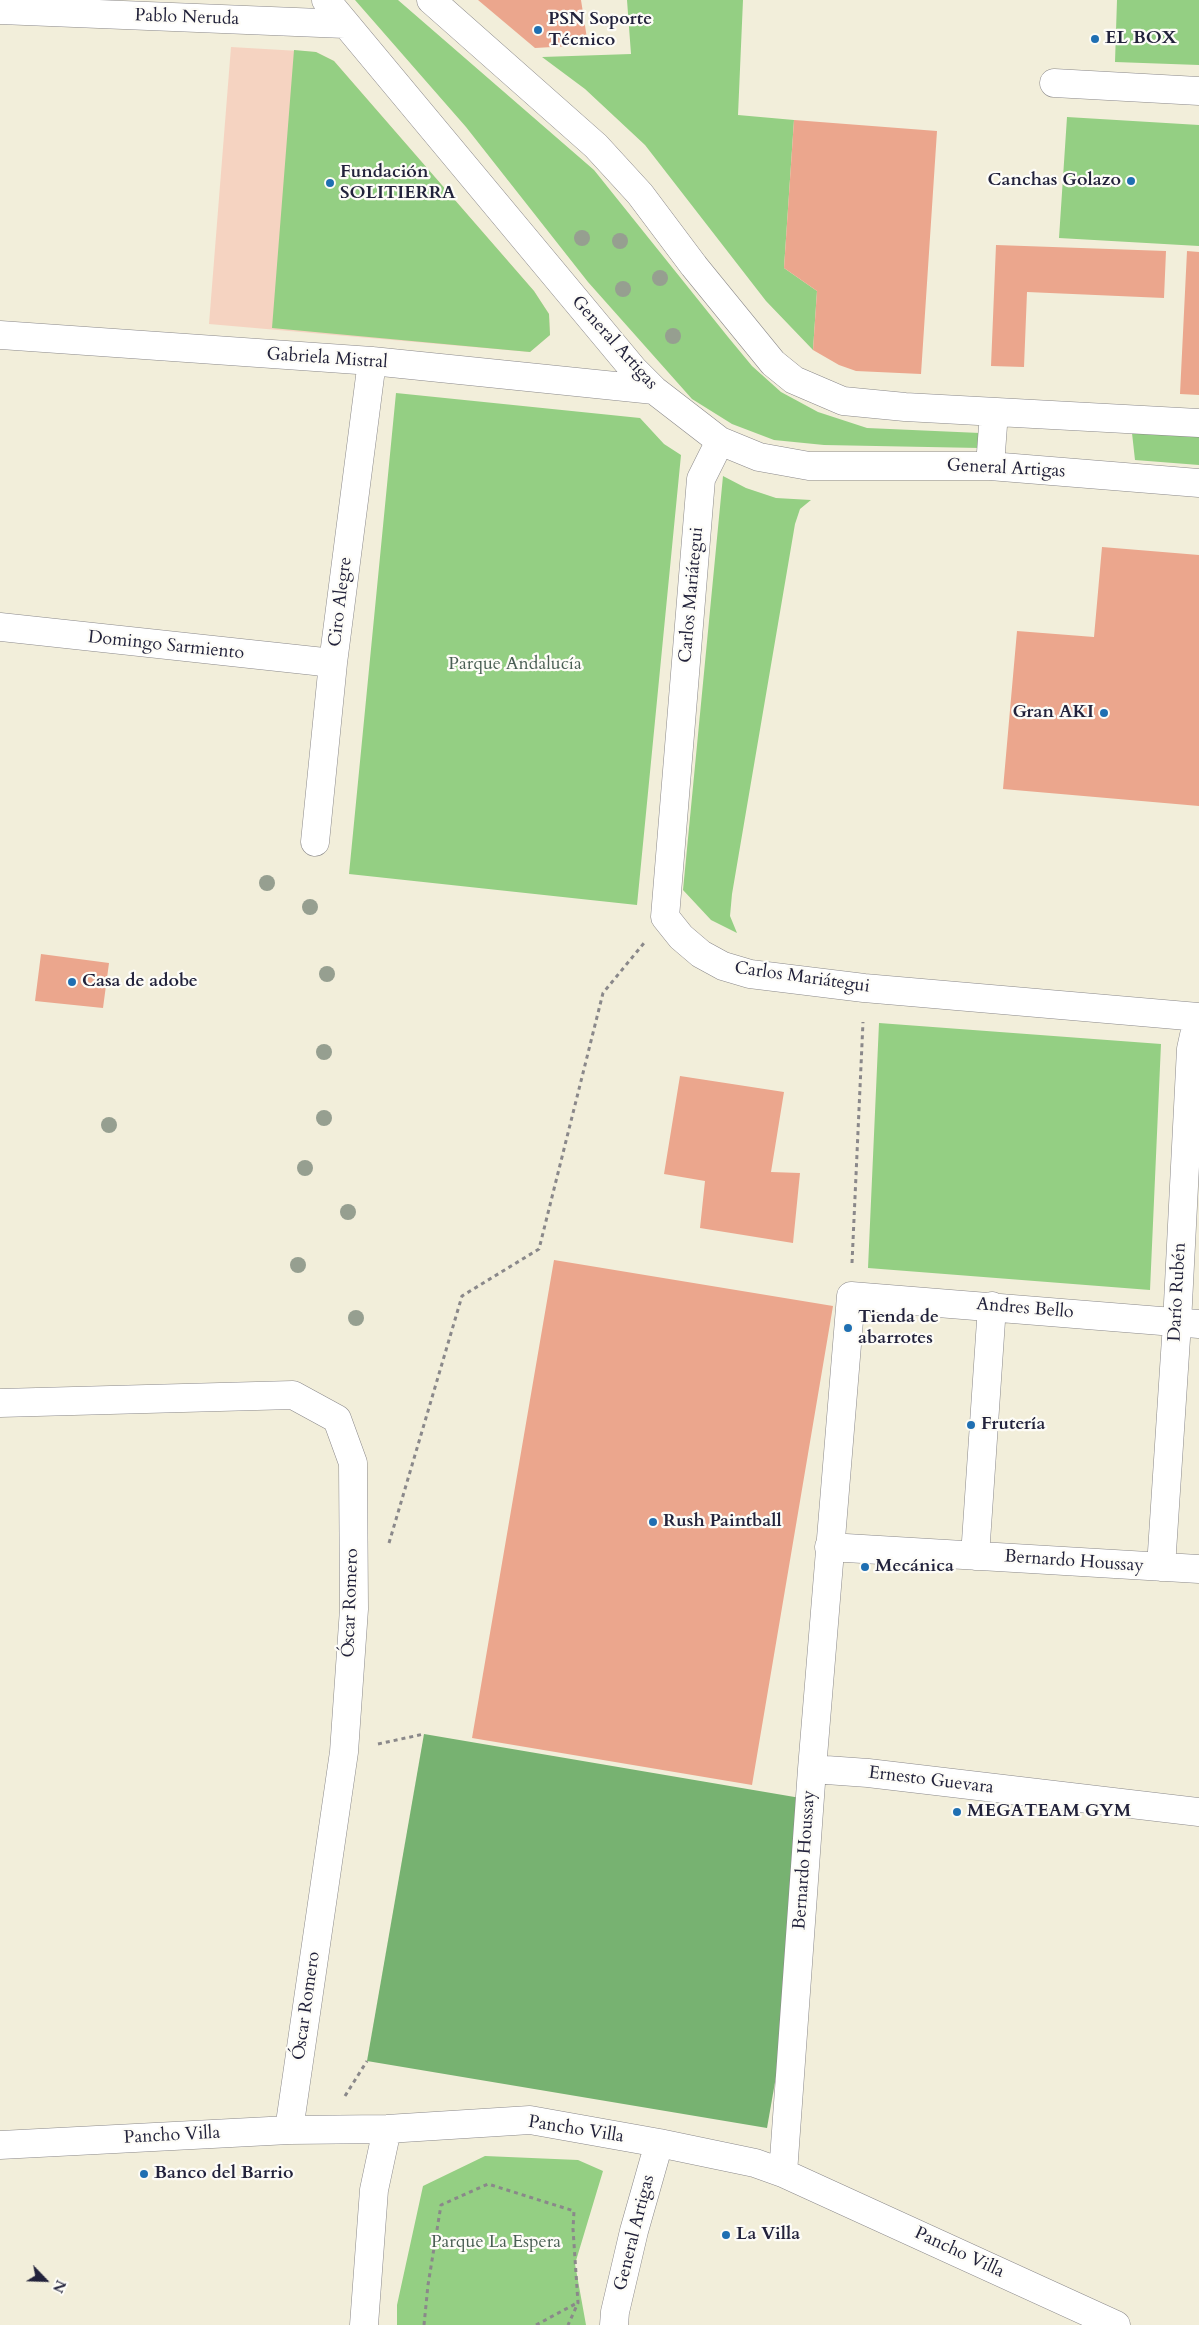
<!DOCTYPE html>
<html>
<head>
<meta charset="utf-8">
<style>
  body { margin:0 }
  #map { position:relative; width:1199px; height:2325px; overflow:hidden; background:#f2eeda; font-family:Cardo,serif }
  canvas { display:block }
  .north { position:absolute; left:20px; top:2255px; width:50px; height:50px; -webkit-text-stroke:4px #fdfcf7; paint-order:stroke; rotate:114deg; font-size:14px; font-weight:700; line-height:20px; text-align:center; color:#22223b }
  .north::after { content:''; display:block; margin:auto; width:18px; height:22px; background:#22223b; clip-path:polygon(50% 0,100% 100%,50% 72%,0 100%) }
</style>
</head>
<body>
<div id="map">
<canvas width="1199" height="2325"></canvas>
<div class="north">N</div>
</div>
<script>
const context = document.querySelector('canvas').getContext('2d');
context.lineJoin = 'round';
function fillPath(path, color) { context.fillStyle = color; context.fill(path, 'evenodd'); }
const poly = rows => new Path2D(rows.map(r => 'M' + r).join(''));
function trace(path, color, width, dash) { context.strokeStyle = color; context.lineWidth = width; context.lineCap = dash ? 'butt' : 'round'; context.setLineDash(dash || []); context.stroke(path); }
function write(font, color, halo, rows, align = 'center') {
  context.font = font + ' Cardo,serif'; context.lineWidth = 4.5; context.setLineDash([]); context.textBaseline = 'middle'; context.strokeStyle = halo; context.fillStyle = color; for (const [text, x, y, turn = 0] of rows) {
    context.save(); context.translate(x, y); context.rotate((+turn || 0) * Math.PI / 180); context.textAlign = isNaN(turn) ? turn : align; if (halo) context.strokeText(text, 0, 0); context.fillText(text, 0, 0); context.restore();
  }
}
const built = poly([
  [231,47,316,52,334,61,534,291,549,314,550,335,530,352,209,324]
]);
const green = poly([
  [355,0,398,0,594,170,728,337,752,366,781,392,818,412,867,428,980,433,980,448,824,445,774,440,732,424,692,399,588,282,466,127],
  [627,0,743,0,738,115,794,120,784,268,817,291,813,350,766,301,645,145,585,89,542,57,631,54],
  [1117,0,1199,0,1199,65,1115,62],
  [294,50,316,52,334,61,534,291,549,314,550,335,530,352,272,328],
  [1067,117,1199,125,1199,246,1059,238],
  [396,393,640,418,664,444,681,455,637,905,349,874],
  [1132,433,1199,436,1199,465,1135,460],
  [723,476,746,488,776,498,811,500,800,509,795,524,732,894,730,916,737,933,711,920,683,890],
  [879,1023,1161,1044,1150,1290,868,1268],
  [485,2156,578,2160,603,2171,575,2264,586,2325,397,2325,397,2305,423,2186]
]);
const forest = poly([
  [424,1734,824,1802,767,2128,367,2061]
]);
const building = poly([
  [478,0,581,0,588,45,535,48],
  [794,120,937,131,921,374,856,371,839,365,813,350,817,291,784,268],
  [996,245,1166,251,1164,298,1027,292,1024,367,991,366],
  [1187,251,1199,252,1199,395,1180,394],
  [1102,547,1199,555,1199,806,1003,789,1017,631,1094,637],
  [41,954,109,963,103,1008,35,1001],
  [680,1076,784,1092,771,1172,800,1173,793,1243,700,1228,705,1181,664,1174],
  [554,1260,833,1306,752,1785,472,1738]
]);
const path = poly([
  [852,1263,863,1022],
  [389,1543,462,1296,539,1249,603,993,644,943],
  [378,1744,424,1734],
  [345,2096,367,2061],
  [424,2325,428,2285,441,2205,488,2184,574,2211,573,2229,578,2303,568,2325],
  [536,2325,577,2303]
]);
const minor = poly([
  [326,0,634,370,654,390,720,441,759,457,809,466,990,466,1199,483],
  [431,0,596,146,640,194,694,266,773,363,794,380,843,401,905,407,1199,423],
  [0,10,345,24],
  [1054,83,1199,91],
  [0,335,372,361,654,390],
  [720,441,701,479,665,917,681,937,701,954,723,966,750,974,864,988,1199,1017],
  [990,466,994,412],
  [0,627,333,663],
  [315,842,333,663,372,361],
  [0,1403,293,1395,337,1419,353,1463,354,1609,344,1752,289,2130],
  [829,1547,1199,1569],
  [975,1556,992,1306],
  [1161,1567,1177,1323,1191,1049,1198,1017],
  [812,1769,868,1773,1199,1812],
  [0,2145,289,2130,387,2129,530,2120,659,2143,755,2163,783,2173,1116,2325],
  [783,2173,812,1769,851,1296,1199,1324],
  [364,2325,374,2190,387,2129],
  [614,2325,615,2312,634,2231,659,2143]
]);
const trees = [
  [582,238],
  [620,241],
  [660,278],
  [623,289],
  [673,336],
  [267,883],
  [310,907],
  [327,974],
  [324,1052],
  [324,1118],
  [109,1125],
  [305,1168],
  [348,1212],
  [298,1265],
  [356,1318]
];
const markers = [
  [538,30,5,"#1f6fb2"],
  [1095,39,5,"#1f6fb2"],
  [1131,181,5,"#1f6fb2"],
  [330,183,5,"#1f6fb2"],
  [1104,713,5,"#1f6fb2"],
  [72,982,5,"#1f6fb2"],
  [848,1328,5,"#1f6fb2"],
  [971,1425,5,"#1f6fb2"],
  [653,1522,5,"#1f6fb2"],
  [865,1567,5,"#1f6fb2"],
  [957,1812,5,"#1f6fb2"],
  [144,2174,5,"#1f6fb2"],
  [726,2235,5,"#1f6fb2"]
];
const streetNames = [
  ["Pablo Neruda",187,18,2],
  ["General Artigas",614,343,48],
  ["Gabriela Mistral",327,359,4],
  ["General Artigas",1006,469,3],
  ["Carlos Mariátegui",692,595,-85],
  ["Ciro Alegre",341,602,-83],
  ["Domingo Sarmiento",166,646,6],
  ["Carlos Mariátegui",802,978,8],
  ["Darío Rubén",1178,1292,-87],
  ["Andres Bello",1025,1309,5],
  ["Bernardo Houssay",1074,1562,4],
  ["Óscar Romero",351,1603,-88],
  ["Ernesto Guevara",931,1781,7],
  ["Bernardo Houssay",805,1860,-86],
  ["Óscar Romero",307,2006,-82],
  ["Pancho Villa",576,2130,9],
  ["Pancho Villa",172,2136,-3],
  ["General Artigas",635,2233,-76],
  ["Pancho Villa",959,2253,25]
];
const poiNames = [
  ["PSN Soporte",548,20],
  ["Técnico",548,41],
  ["EL BOX",1105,39],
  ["Fundación",340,173],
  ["SOLITIERRA",340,194],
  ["Canchas Golazo",1121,181,"right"],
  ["Gran AKI",1094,713,"right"],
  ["Casa de adobe",82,982],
  ["Tienda de",858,1318],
  ["abarrotes",858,1339],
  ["Frutería",981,1425],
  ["Rush Paintball",663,1522],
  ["Mecánica",875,1567],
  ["MEGATEAM GYM",967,1812],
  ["Banco del Barrio",154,2174],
  ["La Villa",736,2235]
];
const parkNames = [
  ["Parque Andalucía",515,665],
  ["Parque La Espera",496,2243]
];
fillPath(built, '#f5d3c1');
fillPath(green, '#94cf83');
fillPath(forest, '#77b271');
fillPath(building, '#eba68d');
trace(minor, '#8a888a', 29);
trace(path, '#8a888a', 3, [4, 4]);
trace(minor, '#fff', 28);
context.fillStyle = '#969f90';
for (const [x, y] of trees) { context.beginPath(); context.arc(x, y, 8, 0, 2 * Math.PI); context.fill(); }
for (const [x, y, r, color] of markers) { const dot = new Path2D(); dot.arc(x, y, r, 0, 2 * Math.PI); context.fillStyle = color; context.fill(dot); trace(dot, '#fdfcf7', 2); }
write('18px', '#22223b', '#fdfcf7', streetNames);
write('bold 18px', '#22223b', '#fdfcf7', poiNames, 'left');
write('18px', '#4a5f54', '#fdfcf7', parkNames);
</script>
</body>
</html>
